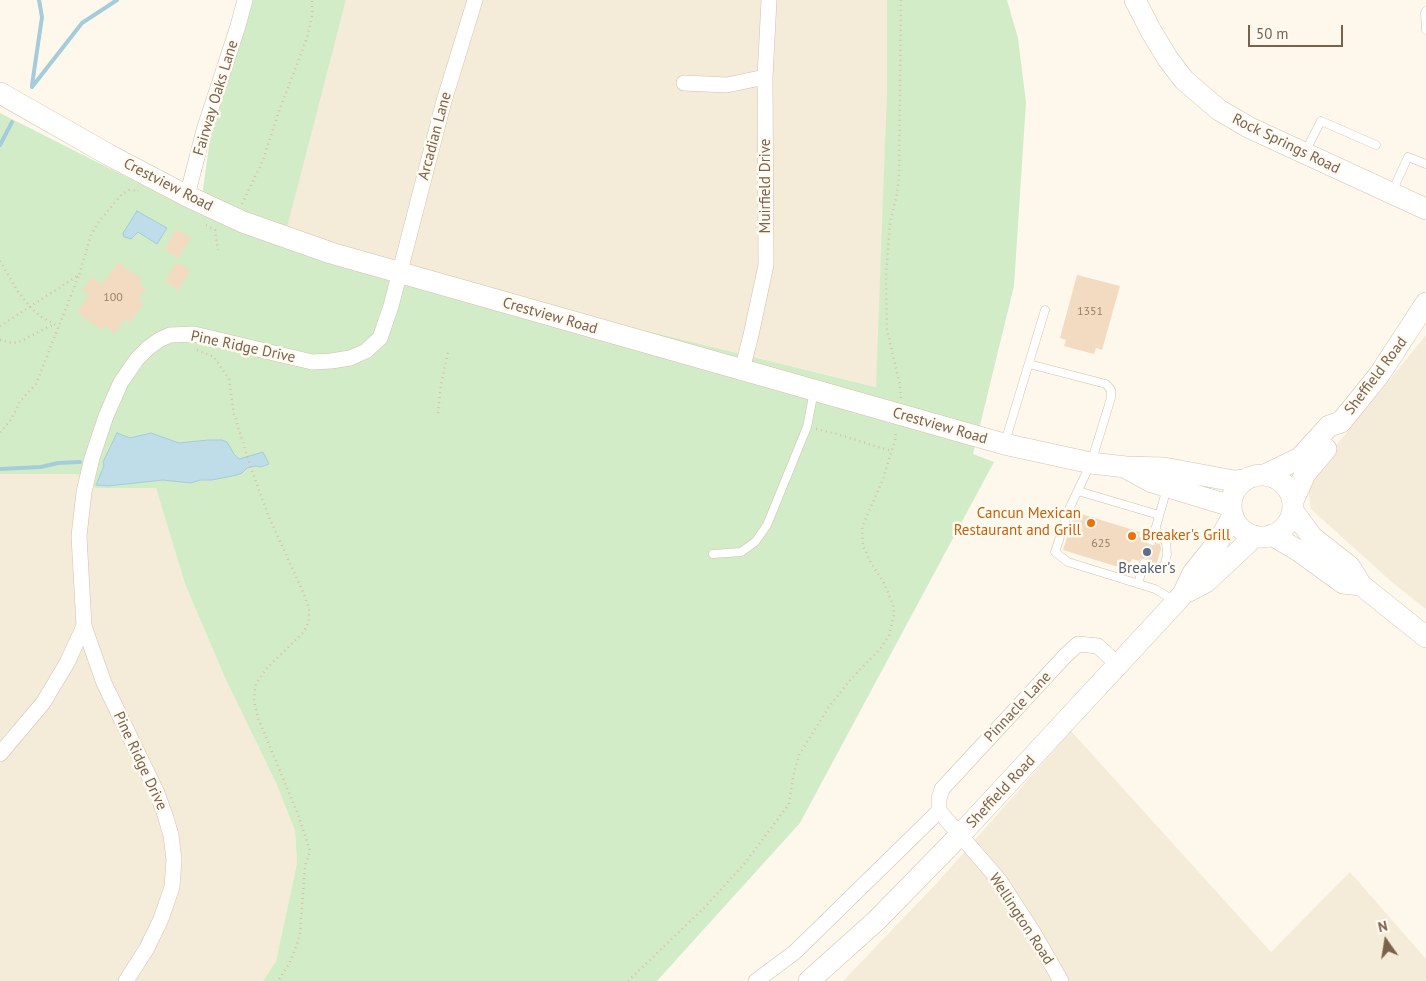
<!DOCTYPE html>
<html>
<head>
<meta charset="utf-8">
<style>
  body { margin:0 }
  #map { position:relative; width:1426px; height:981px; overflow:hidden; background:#fdf8eb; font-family:"PT Sans",sans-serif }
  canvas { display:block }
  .north { position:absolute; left:1361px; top:916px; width:50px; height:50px; -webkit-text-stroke:4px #fffbf2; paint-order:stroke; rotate:347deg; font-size:14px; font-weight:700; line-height:20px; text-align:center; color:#7a614c }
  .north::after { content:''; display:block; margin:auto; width:18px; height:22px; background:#7a614c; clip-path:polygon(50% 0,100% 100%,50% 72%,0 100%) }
  .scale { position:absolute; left:1248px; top:25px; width:95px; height:22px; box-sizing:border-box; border:2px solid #7a614c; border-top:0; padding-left:6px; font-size:15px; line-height:18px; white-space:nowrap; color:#7a614c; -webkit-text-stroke:4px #fffbf2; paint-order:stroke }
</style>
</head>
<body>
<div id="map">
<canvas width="1426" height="981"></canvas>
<div class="north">N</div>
<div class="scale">50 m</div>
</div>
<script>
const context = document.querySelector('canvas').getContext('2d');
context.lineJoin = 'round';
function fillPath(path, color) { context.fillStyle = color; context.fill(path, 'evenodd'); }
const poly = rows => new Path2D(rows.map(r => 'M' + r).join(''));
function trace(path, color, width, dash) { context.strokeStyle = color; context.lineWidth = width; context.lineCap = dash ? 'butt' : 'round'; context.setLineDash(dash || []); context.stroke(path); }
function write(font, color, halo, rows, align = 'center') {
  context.font = font + ' "PT Sans",sans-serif'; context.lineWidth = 5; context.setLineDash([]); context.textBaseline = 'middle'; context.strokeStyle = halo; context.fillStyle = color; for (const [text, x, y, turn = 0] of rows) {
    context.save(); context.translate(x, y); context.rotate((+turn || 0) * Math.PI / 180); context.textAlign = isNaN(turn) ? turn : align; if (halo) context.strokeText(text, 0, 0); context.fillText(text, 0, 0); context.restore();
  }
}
const residential = poly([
  [346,0,887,0,887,87,877,387,533,303,285,231],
  [1426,335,1426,609,1394,584,1311,509,1307,481],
  [0,474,77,474,97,488,156,487,185,584,225,678,276,783,295,831,297,863,276,961,263,981,0,981],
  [1071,731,1271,952,1350,872,1426,959,1426,981,843,981,936,884]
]);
const green = poly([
  [251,0,346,0,286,231,533,303,876,387,887,87,887,0,1007,0,1018,38,1026,102,1014,286,973,454,994,462,800,823,657,981,263,981,276,961,297,863,295,831,276,783,225,678,185,584,156,488,96,488,77,474,0,474,0,113,194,211,202,196,210,139]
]);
const water = poly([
  [137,211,167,228,157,244,138,232,131,239,124,237,123,233,137,211],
  [117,433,130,438,151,433,179,443,208,440,222,440,227,442,234,454,239,459,263,452,269,464,261,467,255,466,247,468,242,473,237,475,212,480,200,480,191,483,163,480,108,486,96,485,104,466,103,462,117,433]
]);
const stream = poly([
  [32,85,42,17,39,0],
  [32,87,82,23,117,0],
  [0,145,12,122],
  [0,469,41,467,58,463,80,462]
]);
const building = poly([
  [176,229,191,237,178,258,164,249],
  [118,262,142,279,139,283,146,288,138,300,143,304,130,322,125,319,115,333,104,326,101,330,77,312,89,295,82,290,92,277,102,284],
  [177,262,190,270,178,290,165,281],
  [1077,275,1120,286,1102,350,1096,348,1094,354,1064,346,1066,340,1060,338],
  [1075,512,1140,532,1139,537,1147,540,1147,543,1150,546,1154,546,1157,543,1160,544,1161,549,1156,565,1149,565,1148,559,1145,558,1140,559,1139,561,1132,559,1128,570,1063,550]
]);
const path = poly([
  [242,204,263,160,279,111,307,38,312,16,312,0],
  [206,225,215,230,218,250],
  [0,261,17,290,30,307,40,316,59,327],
  [0,326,79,275,91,235,97,224,121,195,129,190,139,191],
  [0,340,13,343,19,342,54,324],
  [197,350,214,357,229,379,234,414,251,468,268,515,303,592,309,609,309,621,303,633,266,669,256,684,255,690,254,701,258,718,299,817,310,851,305,866,300,933,297,944,289,964,278,981],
  [901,398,900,385,887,330,886,275,890,223,897,194,899,179,901,0],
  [438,413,441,385,448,351],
  [816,429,837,434,891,451],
  [0,432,11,420,20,401,36,384,79,275],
  [628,981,704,908,745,863,789,804,793,777,799,755,828,708,851,679,880,649,889,636,894,614,893,605,883,581,871,563,863,546,862,527,883,479,895,440,896,431]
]);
const lane = poly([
  [1426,11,1425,13,1426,30],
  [1305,152,1321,121,1376,145],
  [1392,192,1408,157,1426,164],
  [1029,364,1106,384,1111,390,1111,398,1091,463,1069,509,1055,552,1068,562,1155,589,1175,601],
  [1005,442,1045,310],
  [1078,491,1159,515],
  [1152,541,1167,488],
  [713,554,741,552,755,542,767,525,807,427,814,391],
  [1142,571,1160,570,1165,563,1167,554,1166,542,1155,529],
  [1138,584,1144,563]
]);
const street = poly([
  [684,83,727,85,765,77],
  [187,196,204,130,238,26,245,0],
  [742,370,751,335,766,265,765,77,769,0],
  [84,626,79,536,84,492,92,458,106,416,121,382,137,359,148,348,159,340,170,335,194,334,312,362,331,361,350,358,366,351,380,338,391,306,444,101,475,0],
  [0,754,43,703,67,663,84,626,104,683,157,793,165,815,171,835,174,860,172,887,161,919,147,948,126,981],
  [756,981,795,952,939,811],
  [1061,981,1033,932,1000,881,939,811,939,799,942,789,1065,656,1078,644,1098,646,1118,665]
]);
const secondary = poly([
  [1135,0,1151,31,1168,59,1184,80,1219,110,1250,128,1426,209],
  [0,93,109,155,187,196,243,222,331,253,1004,444,1091,463,1126,467,1164,468,1234,481,1245,480],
  [1128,469,1152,482,1231,506],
  [1265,475,1300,458,1329,426,1341,422,1379,375,1426,303],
  '1231 506a31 31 0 1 1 62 0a31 31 0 1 1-62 0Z',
  [1293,501,1305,474,1326,449],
  [1293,511,1312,537,1350,567,1361,585,1426,637],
  [1272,535,1299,551,1343,583,1361,585],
  [1183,594,1206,582,1255,536],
  [809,981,877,920,960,835,1176,602,1183,594,1193,573,1218,542,1233,516]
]);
const markers = [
  [1091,523,5,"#e8710a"],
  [1132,536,5,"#e8710a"],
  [1147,552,5,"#5c6f8a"]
];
const numberNames = [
  ["100",113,298],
  ["1351",1090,312],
  ["625",1101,544]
];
const streetNames = [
  ["Fairway Oaks Lane",216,98,-73],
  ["Arcadian Lane",435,136,-75],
  ["Rock Springs Road",1286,144,26],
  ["Crestview Road",168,185,27],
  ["Muirfield Drive",766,186,-90],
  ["Crestview Road",550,316,16],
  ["Pine Ridge Drive",243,347,12],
  ["Sheffield Road",1376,376,-53],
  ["Crestview Road",940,426,16],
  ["Pinnacle Lane",1018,707,-47],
  ["Pine Ridge Drive",140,761,65],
  ["Sheffield Road",1001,792,-47],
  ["Wellington Road",1021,919,57]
];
const foodNames = [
  ["Cancun Mexican",1081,514],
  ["Restaurant and Grill",1081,531],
  ["Breaker's Grill",1142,536,"left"]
];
const serviceNames = [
  ["Breaker's",1147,569]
];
fillPath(residential, '#f5ebd9');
fillPath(green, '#d3ecc8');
fillPath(water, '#bedde8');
trace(water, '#a4ccda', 1);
trace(stream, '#a4ccda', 4);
fillPath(building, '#f3dbc2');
trace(lane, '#d1c1af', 9);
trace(street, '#d1c1af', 16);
trace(secondary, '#d4c2ad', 22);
trace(path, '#d9bea4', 2.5, [1, 4]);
trace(lane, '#fff', 8);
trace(street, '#fff', 15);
trace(secondary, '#fff', 21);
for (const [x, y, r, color] of markers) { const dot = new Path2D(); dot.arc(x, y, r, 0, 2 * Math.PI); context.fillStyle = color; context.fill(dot); trace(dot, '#fffbf2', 2); }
write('12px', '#98806a', null, numberNames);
write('15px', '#7a614c', '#fffbf2', streetNames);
write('15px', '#c56008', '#fffbf2', foodNames, 'right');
write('15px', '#4e5e75', '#fffbf2', serviceNames);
</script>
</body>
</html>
